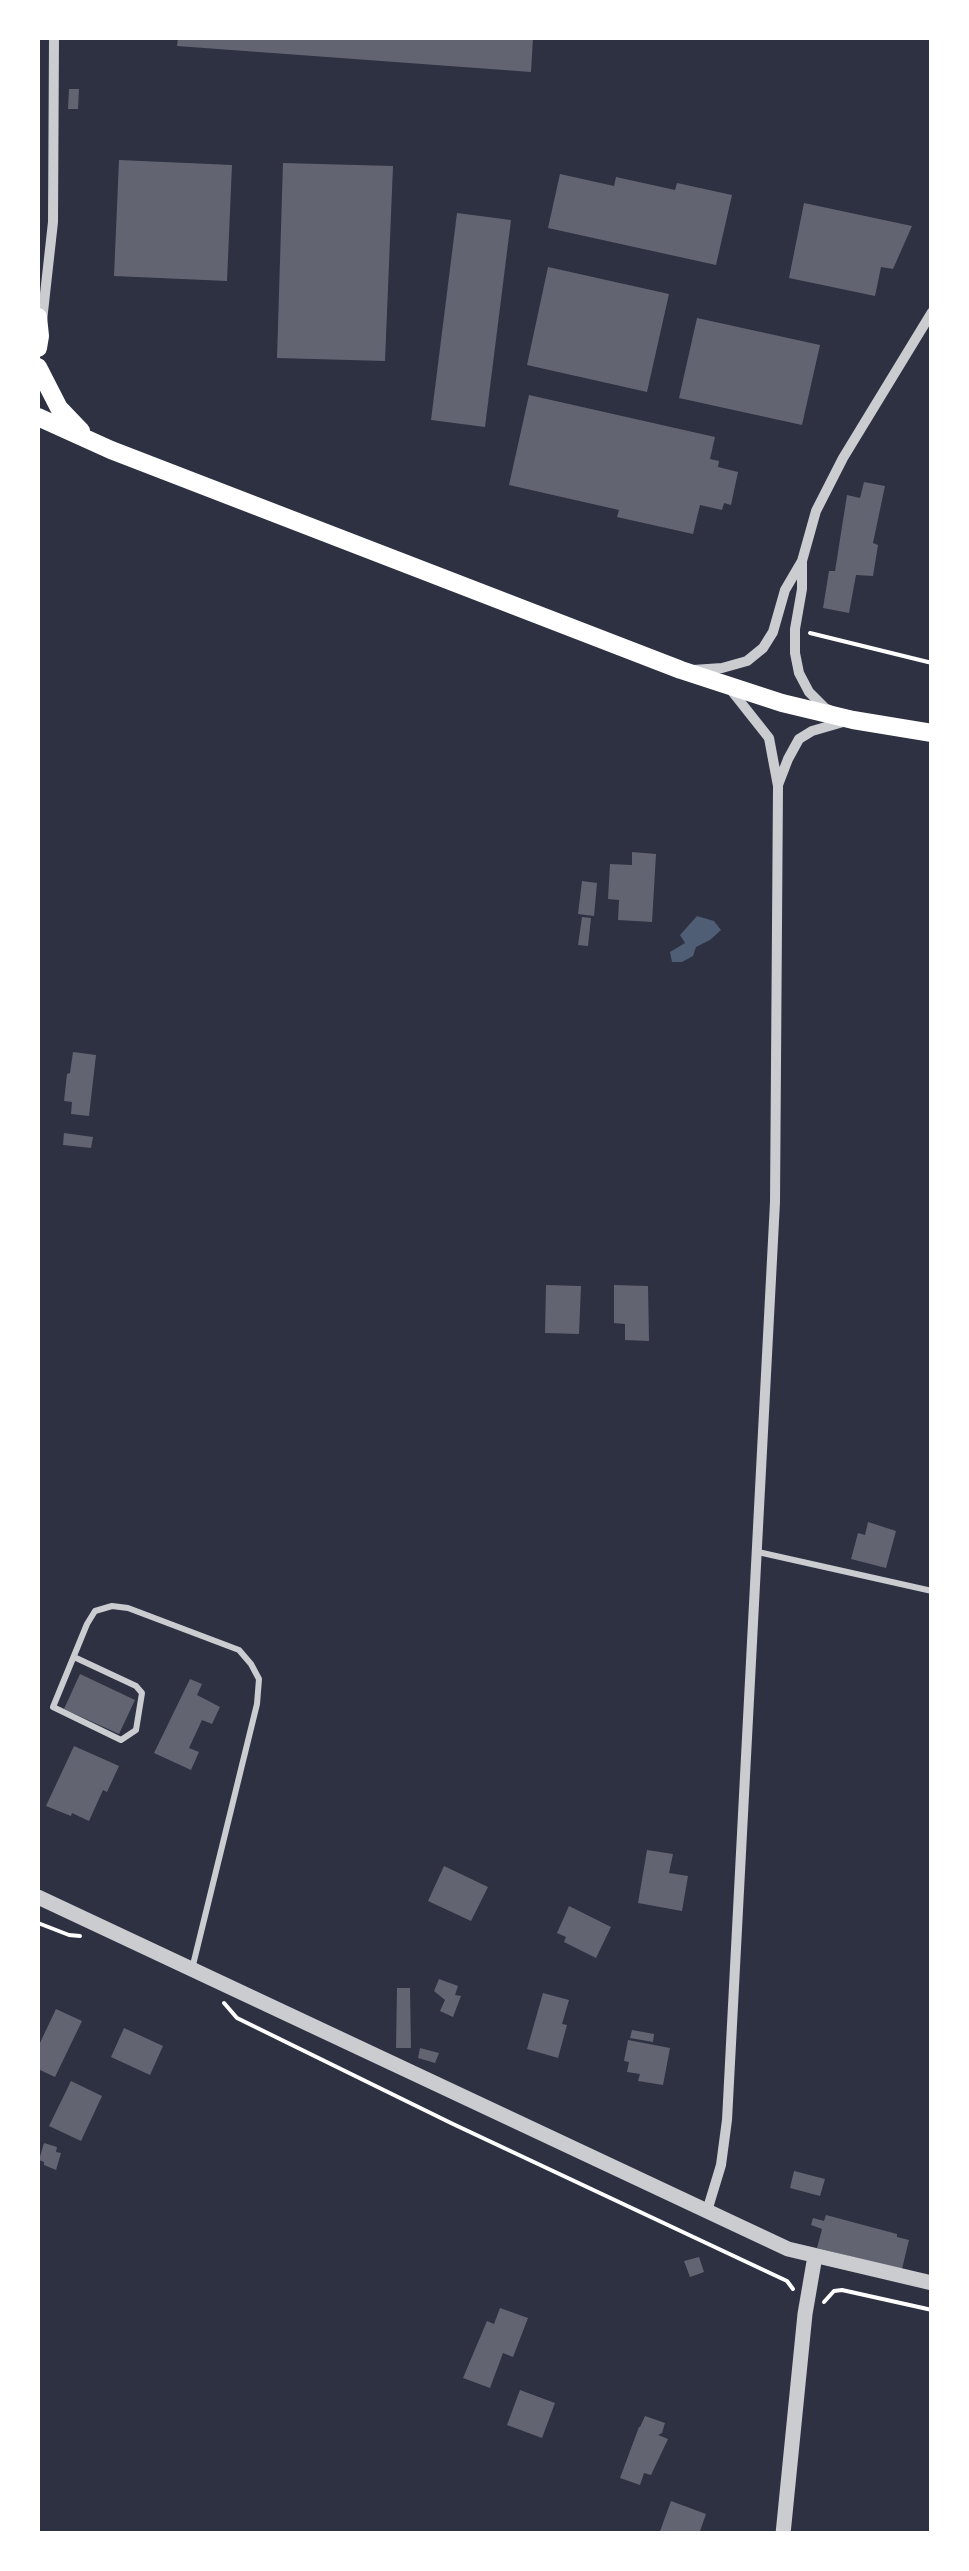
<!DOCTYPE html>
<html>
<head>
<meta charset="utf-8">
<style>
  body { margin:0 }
  #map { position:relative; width:969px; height:2571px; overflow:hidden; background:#2d3142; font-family:Ubuntu,sans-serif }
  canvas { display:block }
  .frame { position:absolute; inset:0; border:40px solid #fff; pointer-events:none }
</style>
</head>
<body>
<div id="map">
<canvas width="969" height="2571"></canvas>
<div class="frame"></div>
</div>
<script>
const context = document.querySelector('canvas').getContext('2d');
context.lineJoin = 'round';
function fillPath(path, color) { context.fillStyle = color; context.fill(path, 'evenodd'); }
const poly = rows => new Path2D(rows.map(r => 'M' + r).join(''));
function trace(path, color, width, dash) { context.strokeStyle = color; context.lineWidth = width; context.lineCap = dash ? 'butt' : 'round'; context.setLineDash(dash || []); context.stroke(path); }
const water = poly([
  [697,916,714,921,721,930,710,940,696,947,693,956,682,962,672,962,670,952,685,943,680,935]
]);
const building = poly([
  [178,38,533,38,531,72,177,46],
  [69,89,79,89,78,109,68,109],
  [119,160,232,165,227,281,114,276],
  [283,163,393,166,385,361,277,358],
  [560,174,614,186,616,177,675,190,677,183,732,195,716,265,548,228],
  [804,203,912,226,893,269,881,267,875,296,789,278],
  [457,213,511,220,485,427,431,420],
  [548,267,669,294,647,392,527,365],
  [697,318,820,345,802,425,679,398],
  [529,395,715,437,710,459,719,461,718,467,738,472,731,505,724,503,722,510,700,505,693,534,617,517,619,510,509,485],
  [864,482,885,486,873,543,878,545,873,576,856,575,849,613,823,608,829,571,835,571,847,495,860,498],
  [632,852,656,854,652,922,618,920,619,900,608,899,610,864,632,865],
  [582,881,597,883,594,916,578,914],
  [582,917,591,918,588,946,578,945],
  [73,1052,96,1055,89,1116,71,1114,72,1102,64,1101,67,1074,70,1073],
  [64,1133,93,1137,91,1148,63,1145],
  [546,1285,581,1286,579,1334,545,1333],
  [614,1285,648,1286,649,1341,625,1340,625,1324,614,1323],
  [868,1522,896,1531,886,1568,851,1559,858,1533,865,1535],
  [80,1674,135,1700,119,1734,64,1709],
  [190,1679,202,1684,197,1695,220,1707,212,1724,202,1720,189,1748,199,1752,191,1770,154,1753],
  [74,1746,119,1766,107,1792,103,1790,89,1821,72,1813,71,1816,46,1806],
  [647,1850,673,1854,669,1873,688,1876,682,1911,638,1903],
  [444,1866,488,1887,471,1921,428,1901],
  [569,1906,611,1927,596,1958,564,1942,566,1937,557,1933],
  [439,1979,458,1986,455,1995,461,1996,453,2017,440,2011,445,2000,434,1991],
  [397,1988,410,1988,411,2048,396,2048],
  [543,1993,569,2000,562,2024,567,2025,558,2058,527,2049],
  [56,2009,82,2021,55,2077,38,2069,38,2047],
  [124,2028,163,2046,150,2075,111,2057],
  [632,2030,654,2034,653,2042,630,2038],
  [628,2040,670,2048,663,2085,638,2081,640,2074,627,2072,629,2062,624,2061],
  [420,2048,439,2053,435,2063,418,2058],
  [71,2081,102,2096,81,2141,49,2126],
  [44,2143,57,2147,56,2152,61,2153,56,2170,44,2165,44,2162,39,2160],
  [794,2171,825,2179,820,2196,790,2188],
  [826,2215,897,2234,897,2237,909,2240,902,2269,817,2248,822,2229,811,2225,813,2218,824,2221],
  [699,2257,704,2272,690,2277,684,2261],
  [500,2308,528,2318,513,2357,503,2353,490,2388,463,2378,487,2321,494,2324],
  [520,2390,555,2403,542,2438,507,2425],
  [645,2416,665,2423,662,2433,658,2435,668,2439,651,2475,644,2473,640,2485,620,2478,639,2427,640,2427],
  [671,2501,706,2514,699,2534,659,2534]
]);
const path = poly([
  [810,633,932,663],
  [38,1923,69,1935,80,1936],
  [224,2003,237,2018,453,2124,787,2281,793,2289],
  [824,2302,834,2291,842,2290,932,2310]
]);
const service = poly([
  [758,1552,932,1591],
  [74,1657,136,1686,142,1693,136,1730,121,1740,53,1707,87,1624,95,1611,112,1606,128,1608,239,1650,251,1664,259,1679,257,1704,192,1969]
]);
const minor = poly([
  [42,321,53,222,54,38],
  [802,562,802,589,795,629,795,653,799,673,809,692,825,708,832,711],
  [693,670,722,668,747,661,763,648,773,632,785,590,802,561,816,511,843,458,932,312],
  [778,785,788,759,799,739,812,731,843,722],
  [707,2211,721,2165,727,2120,775,1202,778,786,769,738,731,690]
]);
const tertiary = poly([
  [38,1897,788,2249,932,2283],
  [783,2534,805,2314,815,2256]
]);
const secondary = poly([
  [38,317,40,336,38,348],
  [38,367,59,408,81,431],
  [38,417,111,450,681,670,782,703,853,720,932,733]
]);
fillPath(water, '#4f5d75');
fillPath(building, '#626471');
trace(path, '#fff', 4);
trace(service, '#caccd0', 6);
trace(minor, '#caccd0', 10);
trace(tertiary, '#caccd0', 15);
trace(secondary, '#fff', 18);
</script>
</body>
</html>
